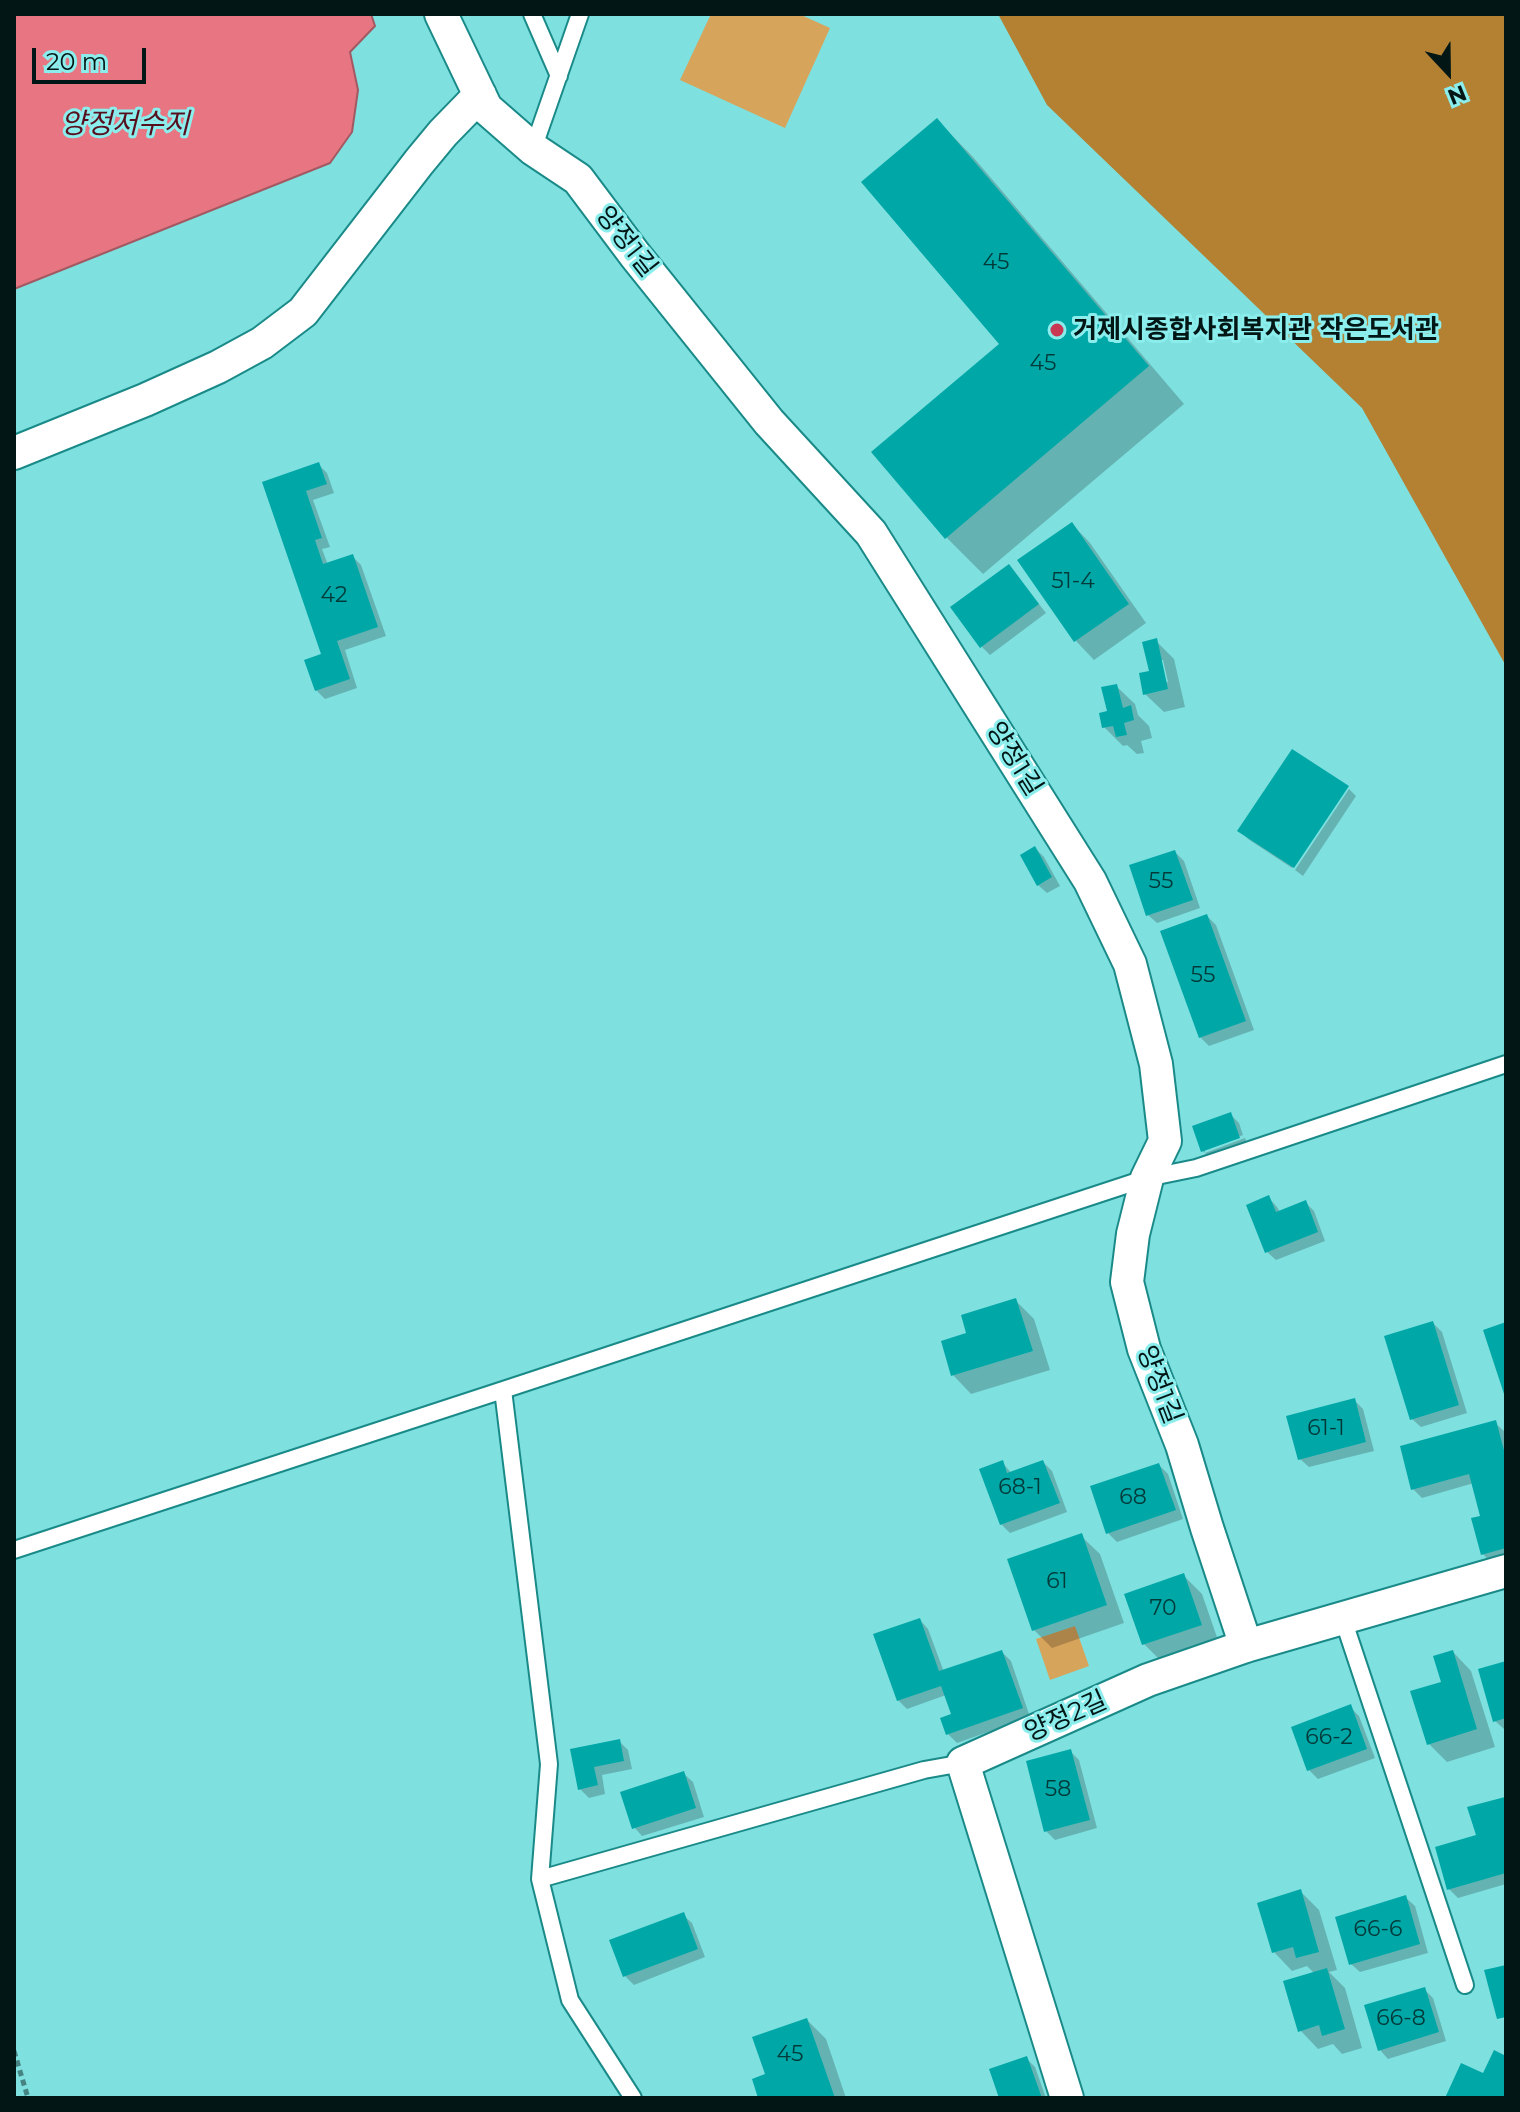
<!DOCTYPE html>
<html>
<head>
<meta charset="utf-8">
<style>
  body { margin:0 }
  #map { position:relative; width:1520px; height:2112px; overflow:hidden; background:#7ee0df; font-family:Montserrat,sans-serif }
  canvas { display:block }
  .frame { position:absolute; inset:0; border:16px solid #021616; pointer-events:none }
  .north { position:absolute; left:1408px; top:32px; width:80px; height:80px; -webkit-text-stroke:6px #8bedec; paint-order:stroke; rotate:158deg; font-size:22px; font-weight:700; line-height:32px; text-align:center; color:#021616 }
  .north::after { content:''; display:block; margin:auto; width:28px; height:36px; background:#021616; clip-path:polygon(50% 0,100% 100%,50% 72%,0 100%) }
  .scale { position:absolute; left:32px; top:48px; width:114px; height:36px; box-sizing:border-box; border:4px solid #021616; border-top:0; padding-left:10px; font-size:24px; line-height:28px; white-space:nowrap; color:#021616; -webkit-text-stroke:6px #8bedec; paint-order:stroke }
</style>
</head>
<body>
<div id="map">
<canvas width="1520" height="2112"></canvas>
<div class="frame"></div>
<div class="north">N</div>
<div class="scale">20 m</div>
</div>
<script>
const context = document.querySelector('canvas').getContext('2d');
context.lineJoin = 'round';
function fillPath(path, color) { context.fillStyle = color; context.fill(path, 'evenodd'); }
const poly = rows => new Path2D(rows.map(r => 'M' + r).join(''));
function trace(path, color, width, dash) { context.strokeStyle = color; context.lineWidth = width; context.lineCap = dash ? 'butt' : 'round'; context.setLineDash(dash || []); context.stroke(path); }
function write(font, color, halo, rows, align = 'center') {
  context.font = font + ' Montserrat,"Noto Sans KR",sans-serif'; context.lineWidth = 6; context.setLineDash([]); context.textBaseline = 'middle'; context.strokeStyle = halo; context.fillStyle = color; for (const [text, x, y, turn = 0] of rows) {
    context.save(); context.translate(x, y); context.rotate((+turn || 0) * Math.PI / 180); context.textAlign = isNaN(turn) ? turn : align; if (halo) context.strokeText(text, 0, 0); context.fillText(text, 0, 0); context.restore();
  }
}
const green = poly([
  [711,14,799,14,830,28,785,128,680,80],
  [1075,1626,1089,1666,1050,1680,1036,1639]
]);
const forest = poly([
  [998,14,1506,14,1506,666,1362,408,1047,105]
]);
const water = poly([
  [14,14,371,14,375,26,350,52,358,90,352,132,330,163,14,289,14,14]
]);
const shadow = poly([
  [937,120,973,157,1184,404,983,574,947,538,874,452,1002,344],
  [318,464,327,473,334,493,313,500,330,547,322,549,328,565,352,556,361,565,386,636,345,650,357,688,325,699,316,690,324,655,264,484],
  [1072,524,1090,543,1146,623,1094,660,1076,641,1019,560],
  [1009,566,1046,613,990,655,982,647],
  [1156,641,1174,659,1185,707,1164,712,1145,694,1152,673],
  [1159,660,1163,660,1168,682,1165,683],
  [1116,686,1135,704,1138,715,1149,726,1152,738,1141,741,1144,753,1137,754,1127,745,1123,746,1104,727],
  [1346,787,1292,868,1248,839,1240,830],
  [1349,789,1356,796,1303,876,1295,870],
  [1035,848,1044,857,1060,886,1047,893,1038,885],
  [1175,852,1184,861,1200,908,1157,923,1148,915],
  [1207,916,1216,925,1254,1030,1209,1046,1200,1037],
  [1230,1114,1239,1123,1243,1135,1205,1149,1205,1153,1245,1138,1248,1147,1212,1160,1203,1151],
  [1269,1198,1277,1207,1280,1212,1305,1202,1314,1211,1325,1241,1276,1260,1267,1252],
  [1015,1300,1034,1319,1050,1370,971,1394,953,1375,969,1334],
  [1433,1323,1442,1332,1467,1413,1421,1427,1412,1419],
  [1354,1400,1363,1409,1374,1451,1309,1467,1300,1459],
  [1495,1423,1504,1431,1506,1438,1506,1559,1491,1563,1483,1554,1483,1517,1474,1483,1422,1498,1413,1489],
  [1002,1462,1012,1474,1043,1462,1052,1471,1067,1512,1010,1533,1001,1524],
  [1159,1465,1168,1474,1183,1519,1117,1542,1108,1533],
  [1081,1536,1100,1554,1124,1623,1052,1648,1034,1630],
  [1184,1576,1202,1594,1219,1643,1163,1663,1144,1644],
  [920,1620,928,1629,944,1672,1002,1652,1011,1661,1030,1717,957,1743,948,1734,953,1715,946,1695,907,1709,898,1700],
  [1453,1652,1471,1671,1495,1747,1447,1762,1428,1743],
  [1506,1663,1506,1729,1504,1729,1495,1721],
  [1350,1707,1359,1716,1375,1758,1318,1779,1309,1770],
  [619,1741,628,1750,632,1769,602,1775,605,1794,589,1798,580,1789,572,1750],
  [1070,1751,1079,1760,1097,1828,1055,1840,1046,1831],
  [684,1774,693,1782,704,1817,642,1836,634,1827],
  [1504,1799,1506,1801,1506,1884,1458,1898,1449,1889,1478,1837],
  [1301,1892,1319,1910,1337,1970,1329,1972,1345,1988,1362,2048,1342,2054,1333,2044,1318,2049,1300,2030,1314,1973,1307,1966,1292,1971,1274,1952],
  [1406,1898,1415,1906,1428,1953,1360,1972,1351,1964],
  [683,1915,692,1923,705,1957,634,1985,625,1976],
  [1424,1989,1433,1998,1446,2041,1388,2059,1380,2050],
  [807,2020,826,2039,846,2098,760,2098],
  [1026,2058,1035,2067,1046,2098,1002,2098]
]);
const building = poly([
  [937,118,1149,366,945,539,871,452,999,344,861,182],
  [319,462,327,484,306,491,322,538,315,540,323,564,353,554,378,627,337,641,350,679,315,691,304,660,321,654,262,482],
  [1072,522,1129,604,1074,642,1017,560],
  [1009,564,1039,604,980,648,950,607],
  [1157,638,1168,689,1143,695,1139,673,1149,671,1142,642],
  [1117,684,1123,708,1131,705,1134,720,1124,723,1127,735,1116,737,1113,726,1102,728,1099,713,1107,711,1101,687],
  [1292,749,1349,786,1294,868,1237,831],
  [1035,846,1052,877,1037,886,1020,855],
  [1175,850,1193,900,1146,916,1129,865],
  [1207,914,1246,1021,1199,1038,1160,931],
  [1231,1112,1240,1138,1201,1152,1192,1126],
  [1269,1195,1276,1212,1306,1200,1318,1232,1265,1253,1246,1205],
  [1016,1298,1033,1351,951,1376,941,1341,966,1333,961,1315],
  [1433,1321,1459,1405,1410,1420,1384,1336],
  [1506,1322,1506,1397,1505,1397,1483,1330],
  [1355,1398,1366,1442,1298,1460,1286,1416],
  [1496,1420,1506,1458,1506,1548,1481,1555,1471,1518,1480,1516,1469,1474,1411,1490,1400,1446],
  [1003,1460,1007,1473,1043,1460,1060,1503,1000,1525,979,1469],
  [1159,1463,1176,1510,1106,1534,1090,1486],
  [1082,1533,1107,1605,1032,1631,1007,1559],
  [1184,1573,1202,1625,1142,1645,1124,1594],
  [920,1618,939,1671,1002,1650,1023,1708,946,1735,940,1718,951,1714,941,1686,897,1701,873,1634],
  [1453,1650,1477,1729,1427,1745,1410,1691,1441,1682,1433,1656],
  [1506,1661,1506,1718,1493,1722,1478,1669],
  [1351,1704,1367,1749,1307,1771,1291,1727],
  [620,1739,624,1761,594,1767,598,1785,578,1790,570,1749],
  [1071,1749,1090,1820,1044,1832,1026,1761],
  [684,1771,696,1808,632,1829,620,1792],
  [1505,1797,1506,1873,1447,1890,1435,1847,1476,1835,1467,1807],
  [1301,1889,1319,1952,1296,1958,1293,1947,1272,1953,1257,1903],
  [1406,1895,1420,1944,1349,1965,1335,1917],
  [684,1912,698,1949,623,1977,609,1940],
  [1506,1965,1506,2017,1497,2019,1484,1970],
  [1327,1968,1345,2029,1322,2036,1319,2025,1298,2032,1283,1981],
  [1425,1987,1439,2032,1378,2051,1364,2005],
  [807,2018,835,2098,758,2098,752,2079,765,2074,752,2037],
  [1494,2050,1506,2056,1506,2098,1445,2098,1461,2063,1483,2073],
  [1027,2056,1042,2098,999,2098,989,2069]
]);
const path = poly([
  [14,2051,28,2098]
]);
const lane = poly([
  [532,14,559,76],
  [533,149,580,14],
  [503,1390,1147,1178,1196,1168,1506,1064],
  [14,1550,503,1390,549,1764,540,1879,570,2000,633,2098],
  [1343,1619,1465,1985],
  [540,1879,924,1770,963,1763]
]);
const street = poly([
  [441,14,486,108,533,149,578,179,635,255,769,422,871,533,1090,881,1130,964,1156,1064,1165,1141,1147,1178,1133,1234,1127,1282,1144,1349,1182,1445,1207,1528,1246,1646],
  [14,453,145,400,218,367,262,343,303,312,419,162,443,133,480,95],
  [1067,2098,963,1763,1148,1680,1246,1646,1506,1571]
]);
const markers = [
  [1057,330,8,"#c83853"]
];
const numberNames = [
  ["45",996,263],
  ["45",1043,364],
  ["51-4",1073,582],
  ["42",334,596],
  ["55",1161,882],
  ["55",1203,976],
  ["61-1",1326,1429],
  ["68-1",1020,1488],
  ["68",1133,1498],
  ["61",1057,1582],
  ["70",1163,1609],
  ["66-2",1329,1738],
  ["58",1058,1790],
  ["66-6",1378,1930],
  ["66-8",1401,2019],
  ["45",790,2055]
];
const streetNames = [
  ["양정1길",626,242,52],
  ["양정1길",1014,759,58],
  ["양정1길",1159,1385,69],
  ["양정2길",1066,1717,-24]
];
const poiNames = [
  ["거제시종합사회복지관 작은도서관",1073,330]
];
const waterNames = [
  ["양정저수지",125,125]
];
fillPath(green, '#d7a45c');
fillPath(forest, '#b48132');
fillPath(water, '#e77682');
trace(water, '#a25962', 2);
fillPath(shadow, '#0003');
fillPath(building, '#00a7a7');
trace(lane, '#1a8a89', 20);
trace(street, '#1a8a89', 36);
trace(path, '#468483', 5, [6, 4]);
trace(lane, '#fff', 16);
trace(street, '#fff', 32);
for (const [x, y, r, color] of markers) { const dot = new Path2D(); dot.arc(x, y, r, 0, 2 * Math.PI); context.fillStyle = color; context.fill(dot); trace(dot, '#8bedec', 3); }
write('22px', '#023a3a', null, numberNames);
write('26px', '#021616', '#8bedec', streetNames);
write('bold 26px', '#021616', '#8bedec', poiNames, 'left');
write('italic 28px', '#570f1e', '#8bedec', waterNames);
</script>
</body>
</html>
